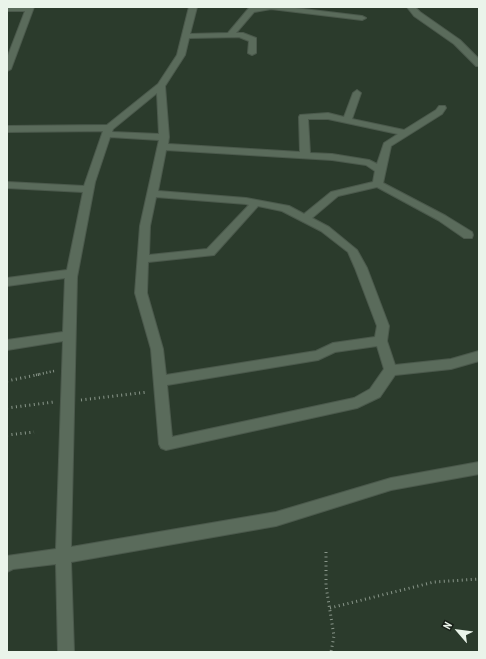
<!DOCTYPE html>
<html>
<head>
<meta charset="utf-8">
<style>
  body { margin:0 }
  #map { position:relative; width:486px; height:659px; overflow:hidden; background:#2b3b2c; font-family:"PT Sans Narrow",sans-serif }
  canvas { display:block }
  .frame { position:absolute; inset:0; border:8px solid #eaf4ea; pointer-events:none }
  .north { position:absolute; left:438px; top:611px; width:40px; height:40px; -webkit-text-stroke:3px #192019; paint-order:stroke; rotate:298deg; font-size:11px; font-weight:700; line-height:16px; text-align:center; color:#eaf4ea }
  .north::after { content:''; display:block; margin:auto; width:14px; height:18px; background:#eaf4ea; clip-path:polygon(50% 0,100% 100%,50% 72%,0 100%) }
</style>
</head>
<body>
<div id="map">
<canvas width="486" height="659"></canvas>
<div class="frame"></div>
<div class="north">N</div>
</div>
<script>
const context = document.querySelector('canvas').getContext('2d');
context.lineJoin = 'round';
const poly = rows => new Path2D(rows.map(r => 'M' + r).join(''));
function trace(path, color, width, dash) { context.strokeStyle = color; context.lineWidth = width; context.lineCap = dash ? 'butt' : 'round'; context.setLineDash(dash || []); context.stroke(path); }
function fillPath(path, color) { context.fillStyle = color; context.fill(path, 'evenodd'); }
const pathFar1 = poly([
  [36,375,54,371]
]);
const path = poly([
  [7,381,41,374],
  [81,400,148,392],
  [7,408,54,402],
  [7,435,34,432],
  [326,552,326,586,334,636,331,652],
  [330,608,434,582,479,579]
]);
const minor = poly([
  [7,7,34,7,11,69,7,71,7,58,25,11,7,11,7,7],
  [189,7,197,7,190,34,228,33,249,8,257,7,287,7,362,16,366,18,362,20,271,9,254,12,236,33,243,33,256,38,256,53,252,55,248,53,249,41,239,37,189,38,185,55,165,86,169,137,168,144,300,152,299,117,300,115,328,113,344,117,353,93,357,90,361,93,352,119,404,130,436,110,439,106,445,106,446,108,442,114,391,146,383,183,446,216,472,232,473,235,472,238,464,238,438,220,377,187,338,196,312,218,329,227,357,250,367,268,389,326,387,341,395,365,451,359,479,351,479,361,451,369,395,375,380,397,357,408,166,450,161,448,159,444,151,349,135,293,140,226,159,140,110,137,95,182,77,277,71,547,276,512,391,478,479,462,479,474,391,490,276,526,71,562,74,652,58,652,56,564,13,569,7,572,7,556,56,549,63,341,7,350,7,340,63,332,65,278,7,286,7,278,67,270,83,192,7,188,7,182,84,186,103,131,7,132,7,126,107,125,158,84,177,55,189,7],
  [157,93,159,134,112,132,113,129,157,93],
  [308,119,328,119,398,134,384,143,377,164,369,160,332,154,310,153,308,119],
  [166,150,332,160,366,165,375,171,373,182,331,192,304,214,289,206,246,198,158,191,166,150],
  [156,197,246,204,249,205,207,249,149,255,150,226,156,197],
  [258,206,282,211,321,231,348,252,355,268,377,326,375,337,333,343,316,351,166,375,163,349,147,293,148,262,214,255,258,206],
  [377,346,384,369,370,389,354,398,172,437,167,385,318,360,335,352,377,346],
  [407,7,415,7,420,12,460,40,479,59,479,66,476,66,454,44,414,16,407,7]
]);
trace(minor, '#4b594c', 2);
trace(pathFar1, '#89968a', 2.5, [1, 2.5]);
trace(path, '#89968a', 3, [1, 3.5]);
fillPath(minor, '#5a6b5b');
</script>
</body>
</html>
